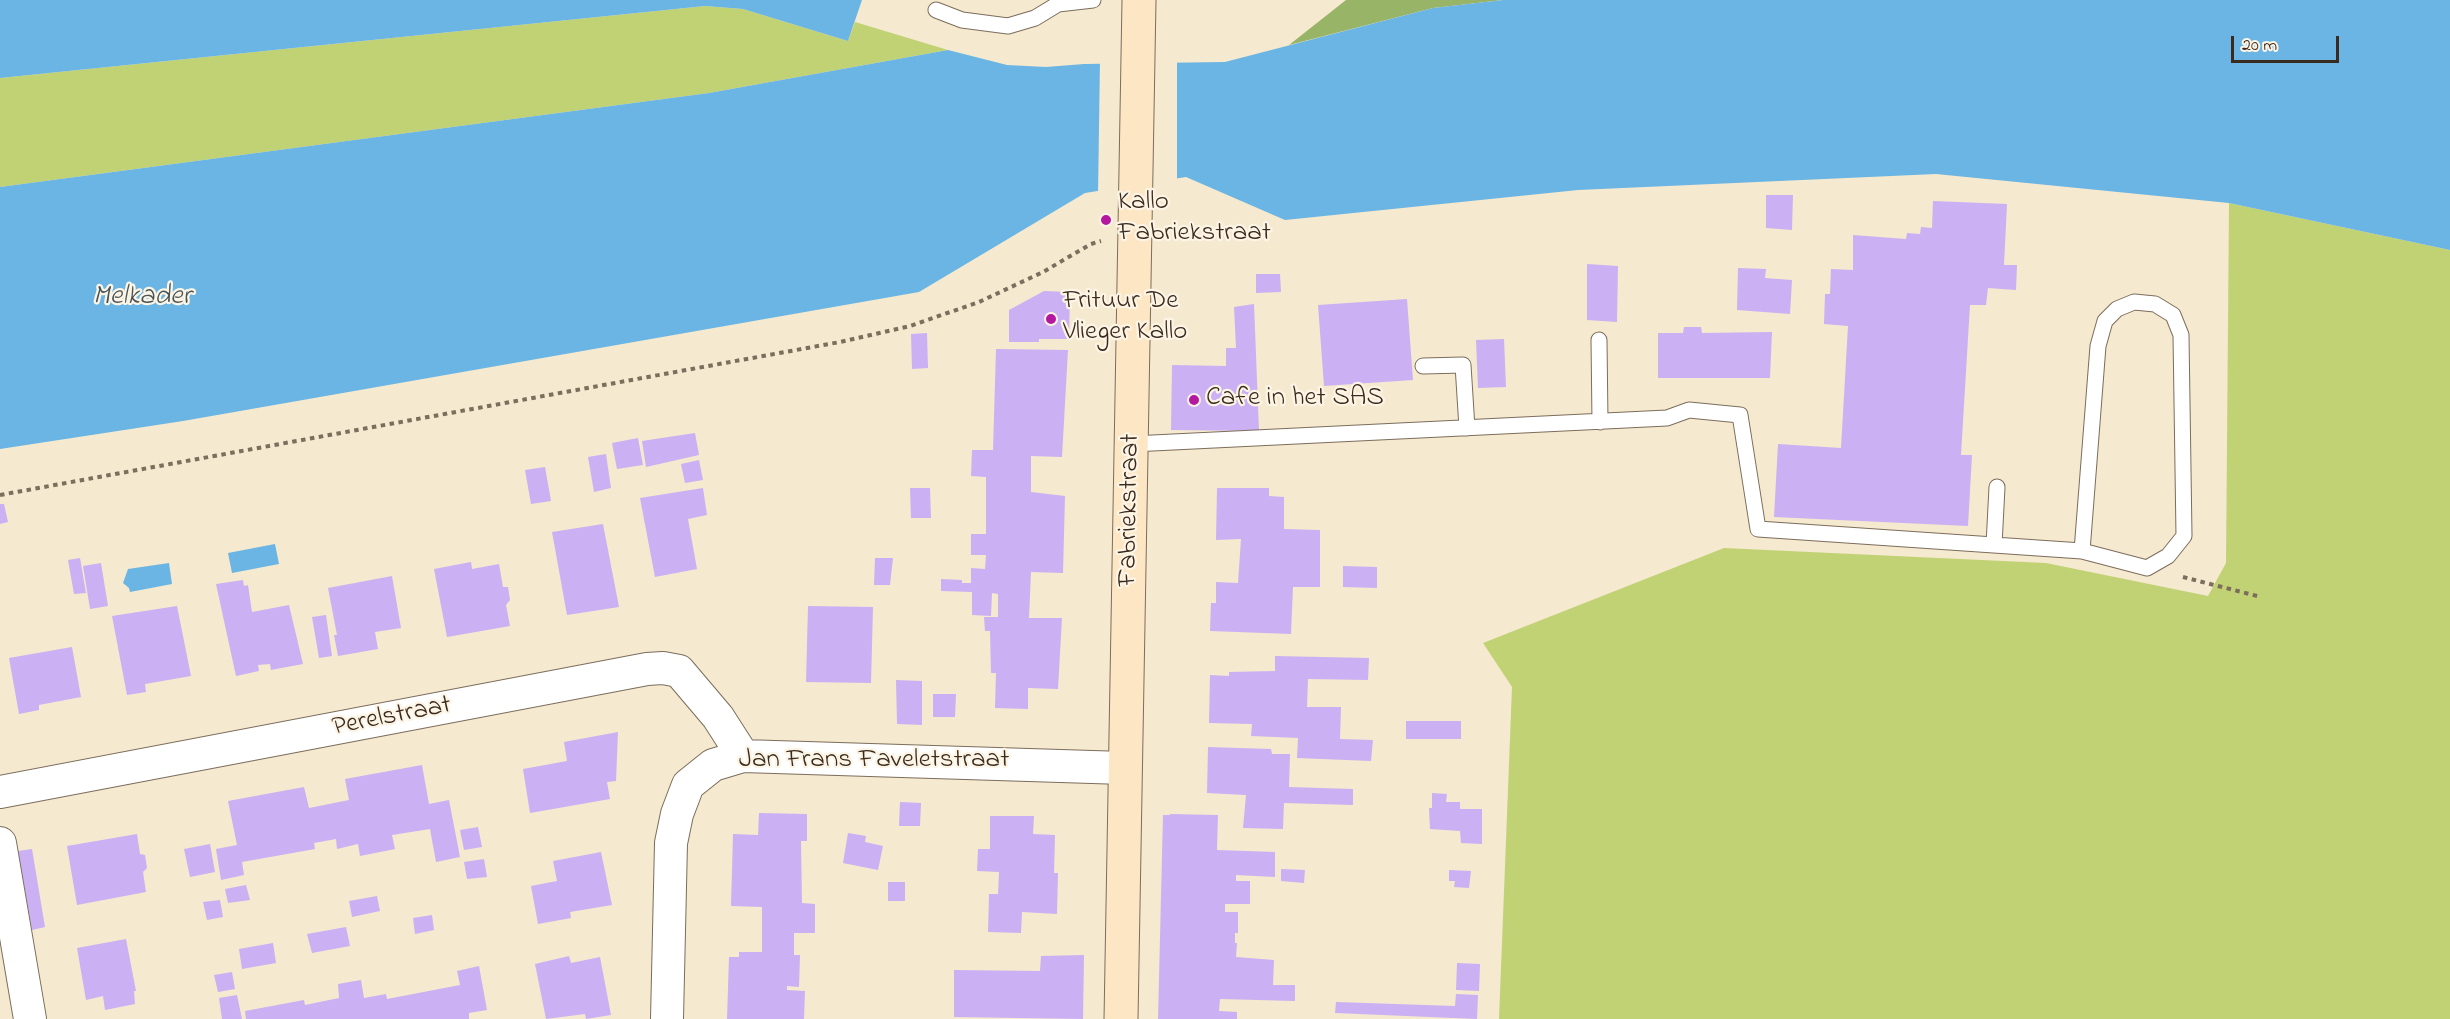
<!DOCTYPE html>
<html>
<head>
<meta charset="utf-8">
<style>
  body { margin:0 }
  #map { position:relative; width:2450px; height:1019px; overflow:hidden; background:#f5e9d0; font-family:"Indie Flower",sans-serif }
  canvas { display:block }
  .scale { position:absolute; left:2231px; top:36px; width:108px; height:27px; box-sizing:border-box; border:3px solid #3b2a1e; border-top:0; padding-left:8px; font-size:18px; line-height:21px; white-space:nowrap; color:#3b2a1e; -webkit-text-stroke:4px #fcf5e5; paint-order:stroke }
</style>
</head>
<body>
<div id="map">
<canvas width="2450" height="1019"></canvas>
<div class="scale">20 m</div>
</div>
<script>
const context = document.querySelector('canvas').getContext('2d');
context.lineJoin = 'round';
function fillPath(path, color) { context.fillStyle = color; context.fill(path, 'evenodd'); }
const poly = rows => new Path2D(rows.map(r => 'M' + r).join(''));
function trace(path, color, width, dash) { context.strokeStyle = color; context.lineWidth = width; context.lineCap = dash ? 'butt' : 'round'; context.setLineDash(dash || []); context.stroke(path); }
function write(font, color, halo, rows, align = 'center') {
  context.font = font + ' "Indie Flower",sans-serif'; context.lineWidth = 4.5; context.setLineDash([]); context.textBaseline = 'middle'; context.strokeStyle = halo; context.fillStyle = color; for (const [text, x, y, turn = 0] of rows) {
    context.save(); context.translate(x, y); context.rotate((+turn || 0) * Math.PI / 180); context.textAlign = isNaN(turn) ? turn : align; if (halo) context.strokeText(text, 0, 0); context.fillText(text, 0, 0); context.restore();
  }
}
const green = poly([
  [705,6,743,9,848,41,855,22,948,50,709,93,0,187,0,78],
  [2229,203,2450,250,2450,1019,1499,1019,1512,687,1483,643,1724,548,2046,563,2208,596,2226,563]
]);
const forest = poly([
  [1346,0,1503,0,1433,8,1289,45]
]);
const water = poly([
  [0,0,862,0,848,41,743,9,705,6,0,78],
  [1503,0,2450,0,2450,250,2229,203,1936,174,1578,190,1285,220,1186,177,1085,193,919,292,183,421,0,449,0,187,709,93,948,50,1007,65,1046,67,1084,64,1225,62,1433,8],
  [275,544,279,564,232,573,228,553],
  [169,563,172,584,130,592,129,588,123,583,128,569]
]);
const pier = poly([
  [1100,60,1177,60,1177,181,1098,194]
]);
const building = poly([
  [1766,195,1793,195,1792,230,1766,228],
  [1933,201,2007,204,2004,265,2017,265,2016,290,1988,288,1986,305,1970,305,1961,455,1972,455,1968,526,1774,517,1778,444,1841,448,1848,326,1824,324,1825,294,1830,294,1831,269,1853,270,1853,235,1906,239,1907,233,1920,234,1921,227,1932,228],
  [1587,264,1618,266,1617,322,1587,320],
  [1738,268,1766,269,1765,278,1792,280,1790,314,1737,310],
  [1256,274,1280,274,1281,292,1256,293],
  [1044,291,1070,292,1069,339,1039,339,1039,342,1009,342,1009,310],
  [1407,299,1413,380,1324,386,1318,305],
  [1254,304,1259,431,1171,430,1172,365,1226,366,1226,348,1236,348,1234,307],
  [1684,327,1701,327,1702,333,1772,332,1770,378,1658,378,1658,333,1683,333],
  [927,333,928,368,912,369,911,334],
  [1504,339,1506,387,1478,388,1476,340],
  [996,349,1068,350,1062,457,1031,456,1031,492,1065,496,1063,573,1031,572,1029,618,1062,618,1058,689,1028,688,1028,709,995,708,996,673,991,673,990,631,985,631,984,617,998,617,998,594,992,593,991,616,972,615,972,592,941,591,941,579,962,580,962,583,971,583,971,568,985,569,986,555,971,555,971,534,986,534,986,477,971,476,972,450,993,450],
  [695,433,699,455,646,467,642,441],
  [638,438,643,465,617,469,612,443],
  [606,454,611,488,594,492,588,457],
  [699,460,703,480,685,483,681,464],
  [545,467,551,501,531,504,525,470],
  [703,488,707,515,688,519,697,569,655,577,640,498],
  [910,488,930,488,931,518,911,518],
  [1217,488,1269,488,1269,496,1284,497,1284,529,1320,530,1320,587,1293,587,1291,634,1210,631,1211,603,1216,603,1216,582,1238,583,1241,539,1216,540],
  [0,504,4,504,8,522,0,524],
  [603,524,619,607,567,615,552,532],
  [80,558,86,593,74,594,68,560],
  [875,558,893,558,890,585,874,585],
  [471,562,472,569,499,564,503,587,508,587,510,600,506,605,510,626,447,637,434,569],
  [101,563,108,606,90,609,83,566],
  [1343,566,1377,567,1377,588,1343,587],
  [392,576,401,628,375,632,378,649,338,656,334,635,337,635,328,588],
  [243,580,244,586,248,585,252,612,289,605,303,664,271,670,270,664,258,665,259,671,236,676,216,584],
  [177,606,191,676,145,684,146,692,127,695,112,616],
  [808,606,873,607,871,683,806,682],
  [326,615,332,656,319,658,312,617],
  [72,647,81,697,39,705,39,710,19,714,9,658],
  [1275,656,1369,658,1368,680,1308,679,1307,707,1341,707,1340,739,1373,740,1371,761,1297,758,1298,738,1251,736,1252,724,1209,723,1210,675,1229,676,1229,672,1275,671],
  [896,680,922,681,922,725,897,724],
  [933,694,956,694,955,717,933,717],
  [1406,721,1461,721,1461,739,1406,739],
  [618,732,616,781,607,782,610,799,530,813,523,769,567,761,564,742],
  [1208,747,1271,749,1272,754,1290,754,1289,787,1353,789,1353,805,1284,803,1283,829,1243,828,1246,795,1207,793],
  [422,765,429,804,449,800,460,857,436,862,430,829,392,835,395,849,360,856,358,844,337,849,336,839,314,843,315,849,242,862,244,875,221,880,216,849,237,845,228,801,304,787,309,808,349,800,345,779],
  [1432,793,1447,794,1446,802,1460,802,1460,809,1482,809,1482,844,1461,843,1460,831,1430,829,1429,808,1432,808],
  [900,802,921,803,920,826,899,826],
  [759,813,807,814,807,841,801,841,802,903,815,904,815,933,794,933,794,955,800,955,799,987,787,986,787,990,805,991,804,1019,727,1019,729,957,739,957,739,952,762,952,762,907,731,906,733,834,758,835],
  [1170,814,1218,815,1217,850,1275,852,1275,877,1236,875,1236,881,1250,881,1250,904,1225,904,1225,912,1238,912,1238,933,1235,933,1235,943,1237,943,1236,957,1274,960,1273,985,1295,985,1295,1001,1220,999,1219,1011,1237,1012,1237,1019,1158,1019,1163,815,1170,815],
  [990,816,1034,816,1033,834,1055,835,1054,873,1058,873,1057,914,1022,912,1021,933,988,932,989,894,998,894,999,872,977,871,978,849,990,849],
  [478,827,482,847,464,850,460,830],
  [848,833,866,836,865,842,883,846,878,870,843,863],
  [137,834,140,854,145,855,147,868,143,872,146,892,77,905,67,846],
  [210,844,215,872,190,877,184,849],
  [32,849,45,927,32,930,18,851],
  [601,852,612,905,570,912,571,918,538,924,531,886,557,881,553,861],
  [484,859,487,877,467,879,464,862],
  [1281,869,1305,870,1304,883,1281,881],
  [1449,870,1471,871,1469,888,1454,887,1455,881,1449,881],
  [888,882,905,882,905,901,888,901],
  [246,885,250,900,228,903,225,889],
  [377,896,380,911,352,917,349,901],
  [220,900,223,917,207,920,203,902],
  [432,915,434,930,415,934,413,918],
  [346,927,350,946,312,953,307,934],
  [126,939,136,991,134,991,135,1004,105,1010,103,996,86,1000,77,948],
  [273,943,276,963,242,969,239,949],
  [1084,955,1083,1019,954,1017,954,970,1040,971,1041,956],
  [569,956,571,963,600,957,611,1015,586,1019,585,1014,546,1019,535,964],
  [1457,963,1480,964,1479,991,1456,990],
  [479,966,487,1010,469,1013,469,1019,246,1019,245,1011,304,1000,305,1005,339,998,338,984,361,980,364,998,386,994,387,999,460,985,457,971],
  [232,972,235,989,218,992,214,975],
  [1456,994,1478,995,1477,1019,1335,1013,1336,1002,1455,1006],
  [237,995,242,1019,222,1019,219,998]
]);
const path = poly([
  [0,495,840,342,910,326,979,302,1043,272,1091,244,1101,241],
  [2183,577,2261,597]
]);
const lane = poly([
  [936,10,962,20,1008,26,1035,18,1058,4,1093,0],
  [1599,340,1600,422],
  [1423,366,1463,365,1467,428],
  [1132,444,1667,418,1689,410,1740,415,1758,529,2082,551,2147,568,2168,556,2184,536,2181,335,2173,315,2155,304,2134,302,2117,309,2105,321,2098,346,2082,551],
  [1994,545,1997,487]
]);
const street = poly([
  [0,792,647,669,663,668,679,671,718,717,743,756],
  [0,843,30,1019],
  [667,1019,671,843,677,814,688,785,713,765,743,756,1124,768]
]);
const secondary = poly([
  [1121,1019,1139,0]
]);
const markers = [
  [1106,220,6,"#b5179e"],
  [1051,319,6,"#b5179e"],
  [1194,400,6,"#b5179e"]
];
const poiNames = [
  ["Kallo",1118,204],
  ["Fabriekstraat",1118,235],
  ["Frituur De",1063,303],
  ["Vlieger Kallo",1063,334],
  ["Cafe in het SAS",1206,400]
];
const streetNames = [
  ["Fabriekstraat",1131,510,-89],
  ["Perelstraat",392,718,-11],
  ["Jan Frans Faveletstraat",874,762]
];
const waterNames = [
  ["Melkader",142,298]
];
fillPath(green, '#c1d275');
fillPath(forest, '#98b466');
fillPath(water, '#6ab5e3');
fillPath(pier, '#f5e9d0');
fillPath(building, '#cbb0f3');
trace(lane, '#7c6d5c', 17);
trace(street, '#7c6d5c', 34);
trace(secondary, '#7c6d5c', 35);
trace(path, '#7c6d5c', 4, [4.5, 4.5]);
trace(lane, '#fff', 15);
trace(street, '#fff', 32);
trace(secondary, '#fce6c4', 33);
for (const [x, y, r, color] of markers) { const dot = new Path2D(); dot.arc(x, y, r, 0, 2 * Math.PI); context.fillStyle = color; context.fill(dot); trace(dot, '#fcf5e5', 2); }
write('27px', '#3b2a1e', '#fcf5e5', poiNames, 'left');
write('27px', '#3b2a1e', '#fcf5e5', streetNames);
write('italic 28px', '#495459', '#fcf5e5', waterNames);
</script>
</body>
</html>
